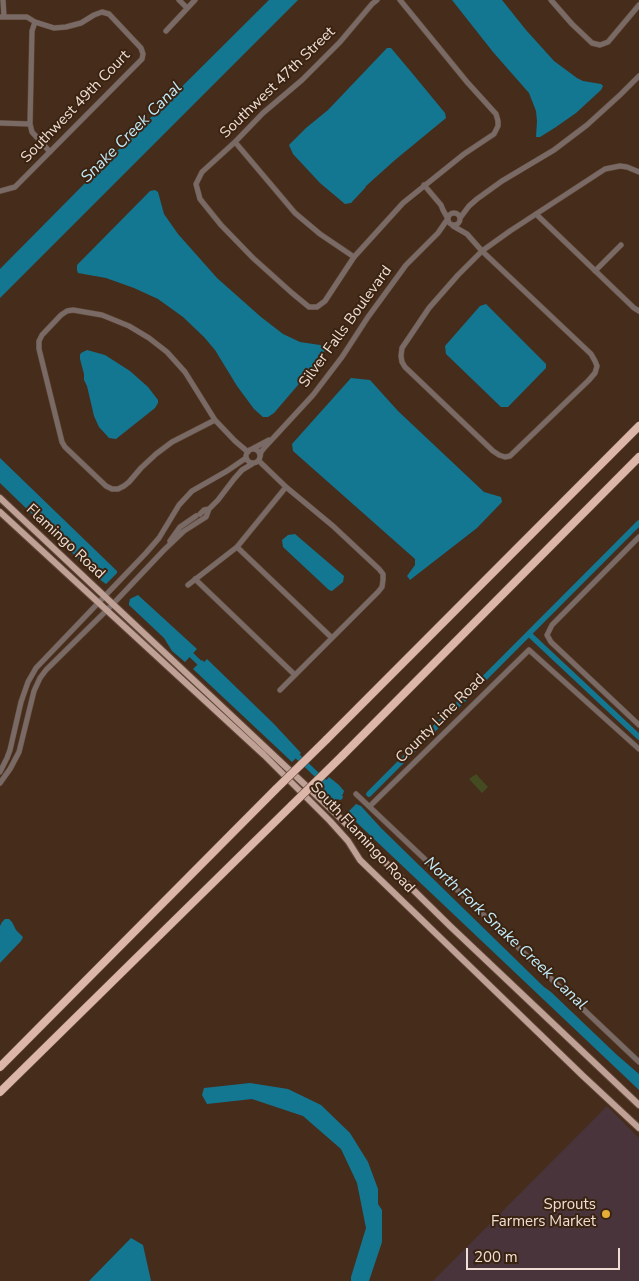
<!DOCTYPE html>
<html>
<head>
<meta charset="utf-8">
<style>
  body { margin:0 }
  #map { position:relative; width:639px; height:1281px; overflow:hidden; background:#462c1b; font-family:"Nunito Sans",sans-serif }
  canvas { display:block }
  .scale { position:absolute; left:466px; top:1248px; width:154px; height:22px; box-sizing:border-box; border:2px solid #efded4; border-top:0; padding-left:6px; font-size:15px; line-height:18px; white-space:nowrap; color:#efded4; -webkit-text-stroke:4px #3b2311; paint-order:stroke }
</style>
</head>
<body>
<div id="map">
<canvas width="639" height="1281"></canvas>
<div class="scale">200 m</div>
</div>
<script>
const context = document.querySelector('canvas').getContext('2d');
context.lineJoin = 'round';
function fillPath(path, color) { context.fillStyle = color; context.fill(path, 'evenodd'); }
const poly = rows => new Path2D(rows.map(r => 'M' + r).join(''));
function trace(path, color, width, dash) { context.strokeStyle = color; context.lineWidth = width; context.lineCap = dash ? 'butt' : 'round'; context.setLineDash(dash || []); context.stroke(path); }
function write(font, color, halo, rows, align = 'center') {
  context.font = font + ' "Nunito Sans",sans-serif'; context.lineWidth = 4; context.setLineDash([]); context.textBaseline = 'middle'; context.strokeStyle = halo; context.fillStyle = color; for (const [text, x, y, turn = 0] of rows) {
    context.save(); context.translate(x, y); context.rotate((+turn || 0) * Math.PI / 180); context.textAlign = isNaN(turn) ? turn : align; if (halo) context.strokeText(text, 0, 0); context.fillText(text, 0, 0); context.restore();
  }
}
const commercial = poly([
  [607,1106,639,1138,639,1281,433,1281]
]);
const green = poly([
  [476,774,488,787,482,793,469,779]
]);
const water = poly([
  [269,0,298,0,0,298,0,269,93,175],
  [452,0,502,0,526,30,554,61,577,78,583,81,601,84,603,86,601,90,576,113,556,127,540,137,536,137,537,121,536,111,529,93,493,52],
  [387,48,391,48,412,73,445,113,446,118,395,160,366,186,365,188,351,203,345,204,320,183,293,154,289,145,306,128,328,110],
  [155,190,158,192,164,214,178,234,217,278,261,317,283,334,300,342,320,345,324,347,325,348,324,353,310,371,274,413,268,417,263,417,254,409,237,386,215,350,204,337,183,317,158,299,134,288,106,278,78,273,77,270,77,265,80,262,150,191],
  [486,304,546,364,546,368,508,407,501,407,446,354,445,346,480,306],
  [87,350,105,355,130,371,148,387,158,400,158,403,155,408,116,439,109,438,99,427,94,416,87,386,84,380,84,374,80,359,80,355,81,353],
  [351,378,370,380,398,411,484,492,501,497,502,502,477,528,410,580,407,576,415,565,415,559,293,451,292,444],
  [0,458,117,571,117,573,106,584,99,579,0,483],
  [295,534,344,576,343,582,332,591,329,590,283,547,282,540,288,535],
  [138,595,197,649,185,662,172,651,164,638,129,605,129,603,130,599],
  [207,659,274,724,301,753,292,762,193,669,202,660,204,662],
  [329,777,339,785,344,791,343,794,335,802,319,788],
  [356,804,361,806,381,828,544,987,551,992,617,1055,639,1074,639,1090,354,820,347,816,347,813],
  [5,919,9,919,12,922,16,930,23,937,21,941,0,963,0,926,2,922],
  [250,1083,288,1089,321,1105,350,1133,368,1162,378,1189,378,1204,382,1210,382,1242,369,1281,351,1281,351,1277,366,1228,357,1183,341,1149,303,1116,252,1099,207,1104,202,1095,204,1088],
  [131,1238,143,1245,151,1281,89,1281]
]);
const canal = poly([
  [529,634,639,737],
  [186,650,205,668],
  [293,752,340,797],
  [369,794,639,523]
]);
const minor = poly([
  [3,0,4,17],
  [179,0,187,8],
  [377,0,372,4,340,42,302,80,263,113,235,142,202,172,196,184,200,199,221,225,253,258,292,293,309,307,317,307,325,301,354,257,403,203,464,154,494,134,498,126,498,121,496,114,467,82,400,0],
  [551,0,572,24,592,43,600,45,608,42,639,5],
  [0,17,27,17,35,22,54,28,66,27,81,23,94,15,102,12,109,14,141,48,143,54,142,59,15,187,0,191],
  [35,22,32,31,30,124,32,132,50,152],
  [166,31,195,0],
  [0,123,30,124],
  [235,142,295,213,320,234,354,257],
  [424,185,441,205,443,210,447,217],
  '448 219a6 6 0 1 1 12 0a6 6 0 1 1-12 0Z',
  [536,214,634,308,639,311],
  [460,218,469,206,477,199,502,181,554,150,587,125,620,95,639,76],
  [453,226,467,234,482,251,591,354,595,361,597,366,595,373,589,380,510,456,505,457,499,455,493,451,405,367,402,362,401,356,402,348,429,308,458,275,482,251,510,231,605,169,620,166,627,167,639,172],
  [595,271,621,245],
  [215,420,172,442,156,454,141,468,129,482,124,486,118,489,112,489,106,486,65,447,62,442,39,349,39,341,42,335,61,315,67,311,73,310,102,315,129,326,149,338,167,352,185,372,215,420,235,441,248,452],
  '246 456a7 7 0 1 1 14 0a7 7 0 1 1-14 0Z',
  [252,449,269,440],
  [260,457,261,452,265,447,313,395,342,357,368,317,406,265,438,233,447,220],
  [259,461,286,487,333,526,379,569,383,574,383,580,382,587,378,592,280,690],
  [200,514,204,510,209,509],
  [639,537,552,625,547,635,551,642,639,725],
  [170,541,180,527,196,516],
  [237,547,332,638],
  [195,579,295,675],
  [188,585,237,547,286,487],
  [0,772,7,758,10,750,21,702,28,682,36,668,146,553,159,538,179,505,192,491,227,471,246,458],
  [0,783,10,769,19,752,34,691,40,678,46,670,113,604,164,550,184,531,206,517,209,509,218,500,234,479,242,470,252,464],
  [356,794,639,1062],
  [370,806,529,650,639,749]
]);
const major = poly([
  [0,498,335,813,450,926,639,1105],
  [0,512,264,755,330,821,348,841,360,860,582,1075,639,1128]
]);
const highway = poly([
  [326,740,639,426],
  [342,756,639,457],
  [0,1067,276,789],
  [0,1092,292,805]
]);
const highwayBridge = poly([
  [276,789,326,740],
  [292,805,342,756]
]);
const markers = [
  [606,1214,5,"#e5ad36"]
];
const streetNames = [
  ["Southwest 47th Street",278,83,-44],
  ["Southwest 49th Court",76,107,-46],
  ["Silver Falls Boulevard",346,327,-54],
  ["Flamingo Road",65,542,43],
  ["County Line Road",441,719,-45],
  ["South Flamingo Road",362,838,47]
];
const poiNames = [
  ["Sprouts",596,1205],
  ["Farmers Market",596,1222]
];
const waterNames = [
  ["Snake Creek Canal",132,133,-45],
  ["North Fork Snake Creek Canal",505,934,43]
];
fillPath(commercial, '#48343a');
fillPath(green, '#444b20');
fillPath(water, '#137792');
trace(canal, '#137792', 5.5);
trace(minor, '#614839', 6);
trace(major, '#614839', 8);
trace(highway, '#614839', 9);
trace(minor, '#7a6a65', 5);
trace(major, '#c0a196', 6);
trace(highway, '#dbb6a9', 8);
trace(highwayBridge, '#614839', 9, []);
trace(highwayBridge, '#dbb6a9', 8);
for (const [x, y, r, color] of markers) { const dot = new Path2D(); dot.arc(x, y, r, 0, 2 * Math.PI); context.fillStyle = color; context.fill(dot); trace(dot, '#3b2311', 2); }
write('15px', '#efded4', '#3b2311', streetNames);
write('15px', '#efded4', '#3b2311', poiNames, 'right');
write('italic 16px', '#c1ecfc', '#3b2311', waterNames);
</script>
</body>
</html>
